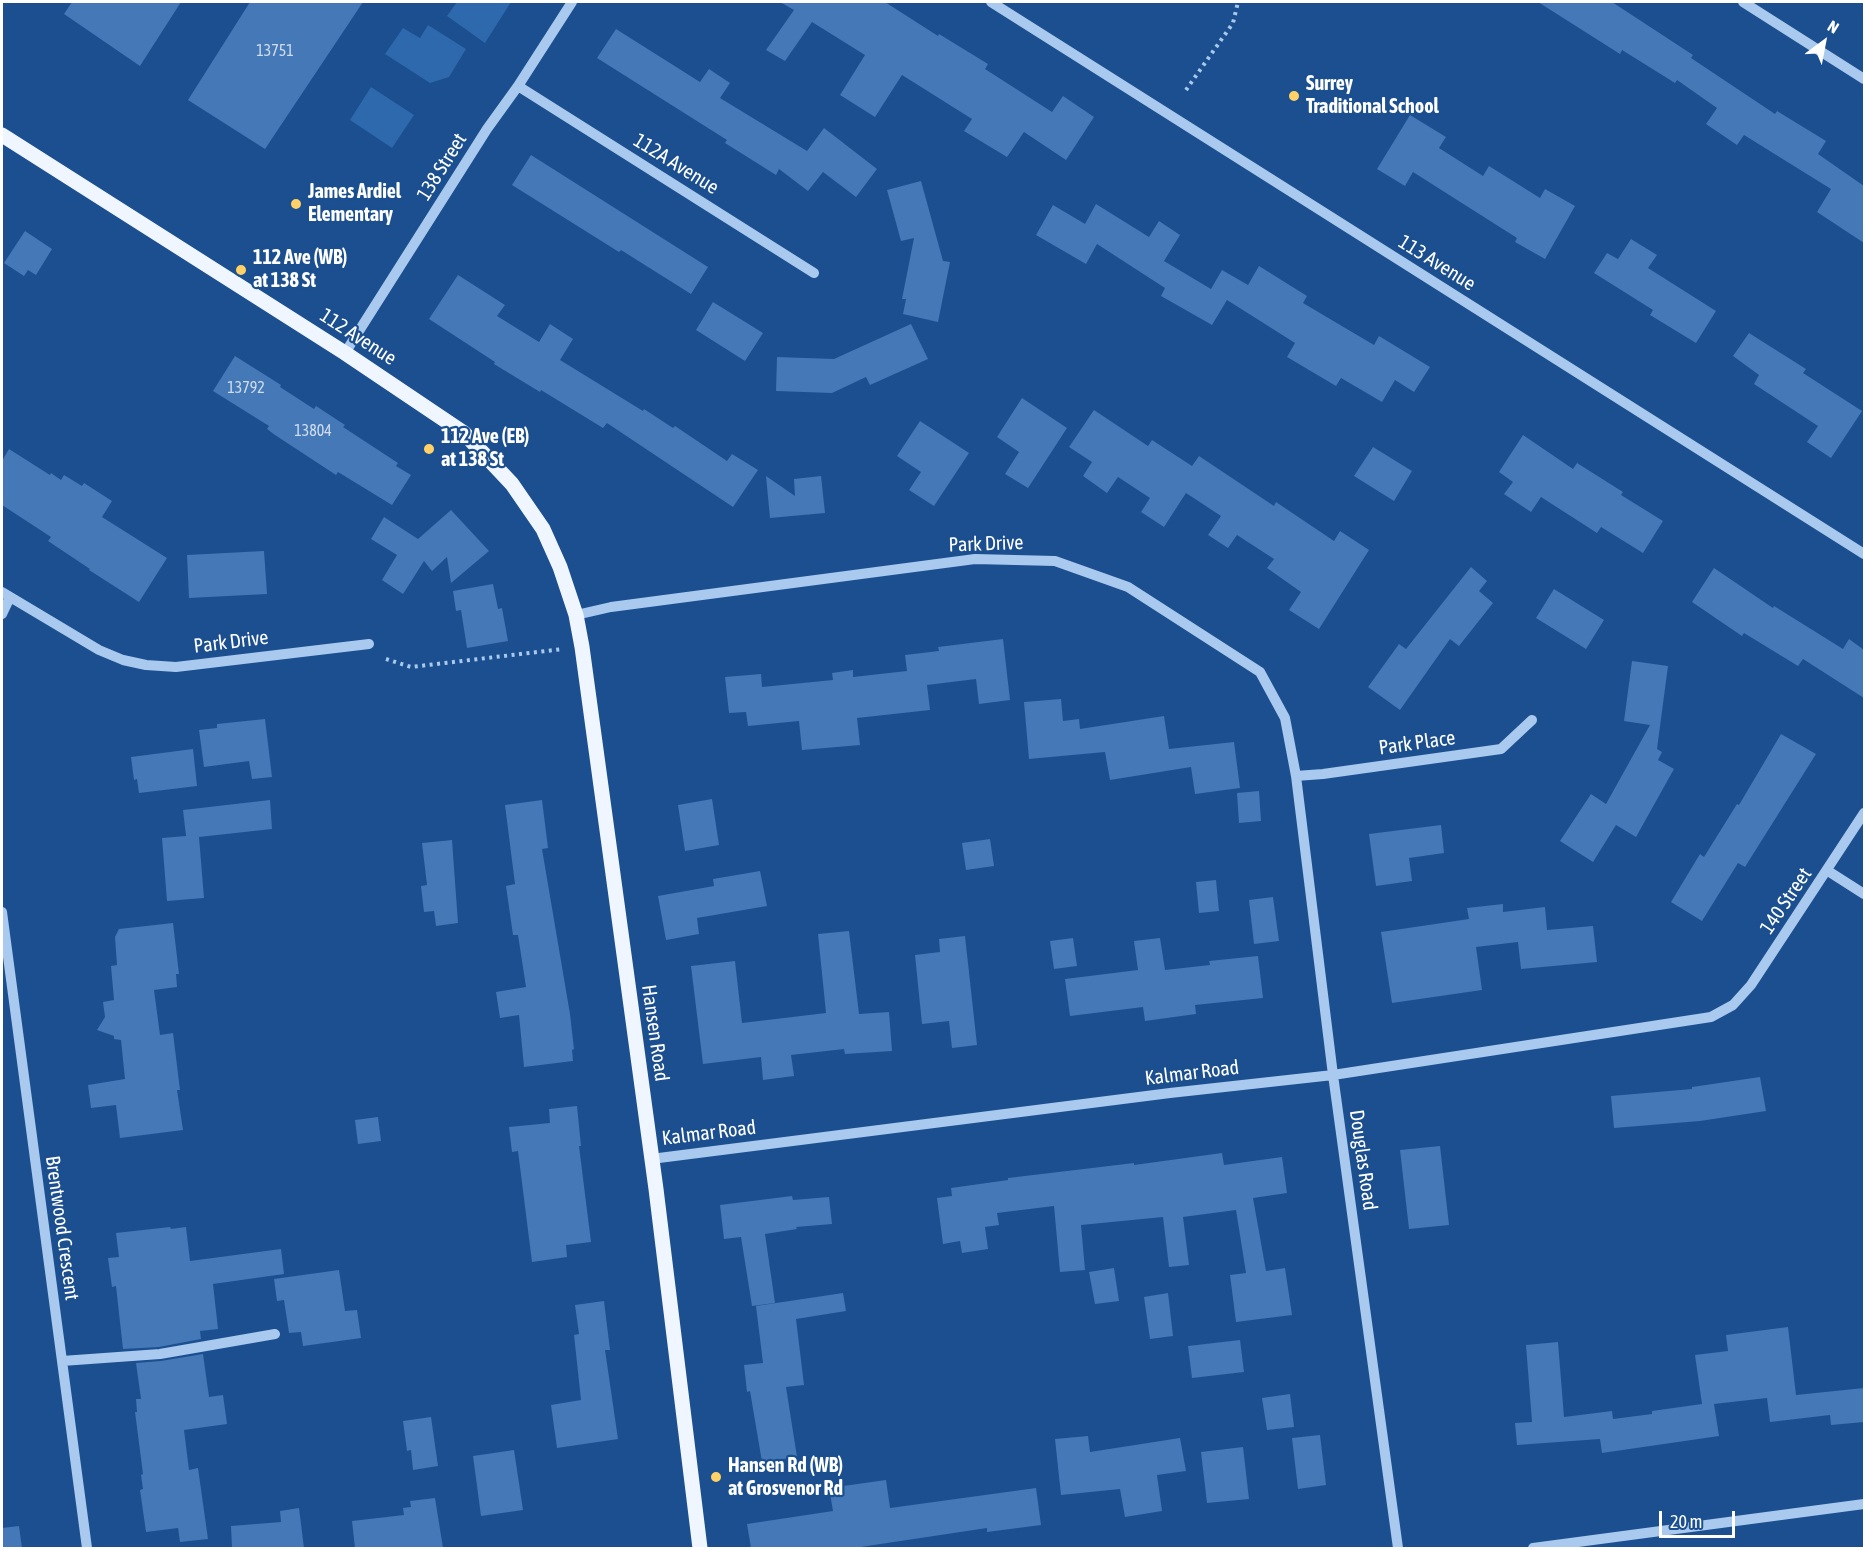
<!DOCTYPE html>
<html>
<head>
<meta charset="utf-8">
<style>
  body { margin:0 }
  #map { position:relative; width:1866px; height:1550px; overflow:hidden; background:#1b4f8f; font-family:"Asap Condensed",sans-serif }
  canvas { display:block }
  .frame { position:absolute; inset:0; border:3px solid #fff; pointer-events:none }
  .north { position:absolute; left:1794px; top:12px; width:60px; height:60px; -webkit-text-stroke:4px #1b4f8f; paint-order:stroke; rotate:32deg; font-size:16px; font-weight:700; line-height:24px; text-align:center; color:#fff }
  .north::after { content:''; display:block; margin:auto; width:21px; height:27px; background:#fff; clip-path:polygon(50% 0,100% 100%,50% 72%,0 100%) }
  .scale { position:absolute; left:1659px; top:1511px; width:76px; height:27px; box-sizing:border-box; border:3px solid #fff; border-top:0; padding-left:8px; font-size:18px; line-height:21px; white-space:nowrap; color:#fff; -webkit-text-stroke:4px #1b4f8f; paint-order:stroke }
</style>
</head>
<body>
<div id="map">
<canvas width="1866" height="1550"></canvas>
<div class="frame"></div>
<div class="north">N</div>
<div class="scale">20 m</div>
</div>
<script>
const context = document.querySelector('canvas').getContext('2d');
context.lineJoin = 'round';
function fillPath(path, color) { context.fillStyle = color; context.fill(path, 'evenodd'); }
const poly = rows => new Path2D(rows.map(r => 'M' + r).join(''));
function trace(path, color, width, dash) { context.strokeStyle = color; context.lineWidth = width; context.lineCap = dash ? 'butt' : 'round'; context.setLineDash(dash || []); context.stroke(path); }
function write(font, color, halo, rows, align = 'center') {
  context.font = font + ' "Asap Condensed",sans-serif'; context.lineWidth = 4.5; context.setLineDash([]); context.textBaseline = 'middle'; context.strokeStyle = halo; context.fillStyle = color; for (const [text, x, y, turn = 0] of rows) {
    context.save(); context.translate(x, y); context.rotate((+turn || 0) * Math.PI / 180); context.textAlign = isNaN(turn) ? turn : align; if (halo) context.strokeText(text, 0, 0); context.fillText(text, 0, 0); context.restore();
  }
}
const green = poly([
  [457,2,511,2,485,43,447,16],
  [428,25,466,49,449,77,430,83,385,54,403,28,420,38],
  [371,87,414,115,392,148,350,120]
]);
const building = poly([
  [72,2,181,2,140,66,64,14],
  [250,2,363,2,265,149,188,100],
  [780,2,885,2,938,36,939,34,988,64,985,69,1052,112,1063,96,1094,117,1066,160,1024,132,1007,157,964,131,972,119,902,75,875,117,840,95,865,55,812,22,785,61,766,50,794,10],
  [1538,2,1612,2,1693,55,1691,58,1775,114,1777,111,1826,141,1818,154,1864,186,1864,243,1817,212,1831,189,1744,135,1737,145,1706,124,1717,108,1677,80,1675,83,1622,50,1620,54],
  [616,29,700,82,709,69,730,83,720,98,807,151,824,128,877,169,856,197,823,172,808,191,779,169,776,175,725,143,727,140,597,58],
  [1410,115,1446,137,1439,148,1483,176,1489,166,1540,198,1545,189,1575,206,1545,259,1515,242,1517,238,1413,172,1405,186,1377,169],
  [531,155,708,267,691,294,621,250,619,252,512,185],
  [921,181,943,261,950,262,938,322,903,314,906,299,902,299,914,238,901,241,887,190],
  [1096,204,1149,237,1159,221,1180,235,1164,261,1211,289,1222,270,1248,285,1259,266,1307,296,1303,303,1374,345,1379,336,1430,367,1414,392,1395,380,1382,402,1341,378,1336,386,1287,357,1295,343,1227,300,1212,325,1161,296,1165,288,1097,244,1086,264,1036,235,1053,205,1085,224],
  [25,231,52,249,36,275,28,270,24,276,4,263],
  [1631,239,1657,255,1648,268,1716,311,1696,343,1650,315,1653,310,1594,273,1607,253,1618,259],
  [458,275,505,305,497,316,539,342,550,324,573,339,560,360,643,411,644,409,673,428,675,426,727,461,732,454,758,470,733,507,607,423,603,428,541,390,540,392,494,364,495,362,429,319],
  [713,302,763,333,745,361,696,330],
  [911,324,928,359,870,385,866,377,832,393,776,391,777,357,834,359],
  [1749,333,1806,369,1803,373,1862,411,1831,458,1807,442,1818,426,1754,384,1759,375,1733,356],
  [235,356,281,385,280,387,314,409,316,406,345,425,343,427,398,463,396,466,411,475,392,505,338,472,336,475,275,435,267,429,269,426,213,391],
  [1022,398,1067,428,1028,488,1005,474,1019,452,997,437],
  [1094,410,1148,446,1152,440,1192,466,1199,456,1274,506,1276,502,1334,541,1340,531,1369,550,1319,629,1289,610,1301,592,1267,568,1274,559,1237,535,1228,548,1208,535,1221,516,1186,493,1164,527,1141,512,1150,498,1118,477,1107,493,1083,476,1092,462,1069,447],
  [920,421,969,453,934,506,909,490,921,472,897,456],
  [1523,435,1573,469,1577,463,1623,492,1621,495,1663,521,1643,553,1601,527,1597,533,1541,497,1531,512,1504,494,1513,482,1499,472],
  [1373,447,1412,471,1394,501,1354,476],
  [9,449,50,475,51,473,61,480,64,475,82,486,84,483,112,501,102,517,167,558,139,602,89,570,90,569,48,541,51,537,2,505,2,461],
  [766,476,795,496,794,479,821,476,825,513,770,518],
  [451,510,489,551,451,583,447,557,432,571,424,561,403,594,382,580,397,555,371,539,384,517,418,539],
  [264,551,267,594,189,598,187,555],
  [1471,567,1487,581,1479,591,1493,603,1459,646,1450,639,1400,710,1368,687,1399,644,1406,649],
  [1714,568,1773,608,1774,606,1843,649,1849,639,1864,650,1864,698,1803,659,1798,666,1744,633,1742,636,1692,602],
  [493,584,498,609,502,608,508,641,467,648,461,610,456,611,453,591],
  [1554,589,1604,620,1586,649,1536,618],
  [1003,639,1010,700,979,704,976,679,927,685,930,710,857,718,860,745,802,750,799,721,748,726,746,712,729,713,725,677,761,674,762,687,833,680,832,673,853,670,853,677,907,671,905,655,939,651,938,647],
  [1632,661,1668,666,1657,749,1662,752,1658,760,1674,769,1636,837,1616,825,1593,862,1560,841,1591,794,1606,804,1650,725,1624,721],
  [1061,699,1063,721,1079,719,1080,729,1164,716,1169,749,1234,742,1240,788,1195,794,1191,767,1110,780,1105,752,1029,759,1024,702],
  [265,719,272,777,252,779,249,761,204,767,199,730,217,728,217,724],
  [1781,734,1816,754,1745,867,1738,863,1702,921,1671,902,1700,854,1704,857,1737,804,1739,805],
  [193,749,197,786,139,793,137,779,134,780,131,757],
  [1259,791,1261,821,1239,823,1237,793],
  [712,799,719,845,685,851,678,805],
  [270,800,272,829,199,837,204,898,167,901,162,838,186,836,183,810],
  [542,800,548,848,542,849,570,1014,574,1049,572,1050,573,1061,524,1067,519,1015,500,1018,496,992,526,987,518,935,513,935,506,886,515,884,505,805],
  [1441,825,1444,853,1409,858,1412,881,1376,886,1369,834],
  [990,839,994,866,966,870,962,843],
  [452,840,458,923,436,926,434,911,424,912,421,886,427,885,422,843],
  [760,871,767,906,697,918,699,934,666,940,658,896,714,886,713,879],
  [1216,880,1219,911,1199,913,1196,882],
  [1273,897,1279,941,1254,944,1249,900],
  [1503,904,1503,912,1545,907,1547,930,1593,926,1597,962,1521,969,1518,942,1476,947,1482,990,1392,1003,1381,932,1469,919,1467,908],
  [173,923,179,974,176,974,177,987,154,990,160,1035,173,1033,180,1090,177,1090,183,1130,120,1138,116,1105,91,1108,88,1085,125,1079,121,1040,114,1039,114,1036,97,1030,105,1017,103,1002,114,1000,111,966,117,965,115,937,119,929],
  [849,931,859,1014,889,1012,892,1051,845,1054,844,1049,791,1055,794,1076,763,1080,761,1057,703,1064,691,966,735,961,742,1023,826,1013,818,934],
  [965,936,977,1045,952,1048,949,1021,922,1024,915,955,940,952,939,939],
  [1073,938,1077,966,1054,969,1050,941],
  [1160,938,1165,970,1210,965,1209,961,1258,956,1263,998,1195,1005,1196,1014,1145,1021,1143,1007,1070,1016,1065,979,1138,970,1134,941],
  [1760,1077,1766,1111,1700,1121,1614,1128,1611,1096,1692,1089,1692,1087],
  [577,1106,581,1146,579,1146,591,1242,566,1245,567,1257,532,1262,518,1151,512,1152,509,1127,550,1123,549,1109],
  [378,1117,381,1141,358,1144,355,1120],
  [1440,1146,1449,1225,1409,1229,1400,1150],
  [1222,1153,1224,1165,1282,1157,1287,1193,1253,1198,1266,1271,1285,1268,1292,1315,1236,1322,1230,1275,1246,1273,1236,1210,1183,1217,1189,1265,1169,1267,1163,1217,1081,1225,1085,1270,1060,1272,1054,1206,997,1213,999,1225,985,1227,988,1249,962,1253,960,1241,943,1244,937,1198,952,1196,951,1188,1008,1180,1008,1178,1134,1163,1134,1165],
  [792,1196,793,1200,829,1197,832,1224,796,1227,797,1229,765,1234,775,1303,752,1306,741,1237,724,1239,720,1205],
  [170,1227,171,1229,186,1227,190,1261,281,1249,284,1274,213,1284,218,1329,200,1331,201,1339,159,1347,123,1349,116,1286,112,1287,108,1258,119,1257,116,1233],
  [1114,1268,1119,1301,1095,1304,1089,1272],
  [339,1270,345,1311,357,1310,361,1338,303,1346,301,1332,289,1333,284,1300,277,1301,274,1279],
  [843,1293,846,1311,796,1319,804,1385,786,1387,797,1457,762,1462,750,1391,747,1392,744,1365,763,1363,756,1306],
  [1168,1293,1173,1336,1150,1339,1144,1297],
  [604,1301,610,1350,605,1350,618,1439,557,1448,551,1405,581,1400,574,1335,579,1334,575,1305],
  [1788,1327,1796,1395,1864,1388,1864,1422,1831,1425,1830,1415,1770,1422,1767,1398,1714,1404,1719,1436,1602,1453,1600,1439,1517,1445,1515,1423,1532,1422,1526,1345,1558,1342,1564,1417,1612,1411,1613,1419,1652,1414,1652,1411,1702,1404,1695,1355,1728,1351,1726,1335],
  [1240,1340,1244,1372,1192,1378,1188,1346],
  [203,1354,209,1397,223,1395,227,1424,184,1430,189,1470,198,1468,208,1539,180,1542,178,1528,146,1532,140,1490,143,1489,141,1475,143,1474,135,1412,137,1412,136,1399,141,1399,136,1363,161,1361],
  [1290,1394,1294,1427,1267,1430,1262,1398],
  [431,1417,438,1466,413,1470,411,1450,407,1451,403,1421],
  [1320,1435,1326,1485,1298,1489,1292,1438],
  [1088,1436,1090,1452,1180,1438,1186,1471,1157,1475,1162,1511,1125,1517,1120,1489,1061,1495,1055,1439],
  [1243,1447,1249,1499,1207,1503,1201,1452],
  [514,1450,523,1510,481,1516,473,1456],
  [886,1480,890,1508,1036,1488,1041,1525,987,1532,987,1528,854,1548,751,1548,747,1524,833,1511,829,1488],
  [435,1498,443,1548,355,1548,352,1521,404,1515,403,1508,411,1507,410,1501],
  [299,1508,304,1548,232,1548,231,1526,281,1522,280,1511],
  [19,1526,22,1548,2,1548,2,1528]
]);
const path = poly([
  [1186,90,1233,23,1238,2],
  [386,659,411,667,563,649]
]);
const minor = poly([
  [991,2,1864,554],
  [1743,2,1864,79],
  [518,86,814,273],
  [345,353,487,129,518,86,572,2],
  [2,592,99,650,123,660,146,665,176,667,369,644],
  [2,614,10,597],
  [576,615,611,607,975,559,1055,561,1128,587,1260,672,1285,718,1296,776,1333,1075,1398,1548],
  [1296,776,1323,774,1501,749,1532,720],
  [1828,871,1864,894],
  [2,912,87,1548],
  [651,1159,1170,1093,1333,1075,1711,1017,1733,1005,1751,985,1864,813],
  [62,1361,160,1354,275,1334],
  [1533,1548,1864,1504]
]);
const major = poly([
  [2,135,345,353,464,433,512,484,543,529,560,567,576,615,582,647,656,1189,700,1548]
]);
const markers = [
  [1294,96,6,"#ffd166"],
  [296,204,6,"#ffd166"],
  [241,270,6,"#ffd166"],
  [429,449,6,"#ffd166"],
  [716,1477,6,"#ffd166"]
];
const numberNames = [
  ["13751",275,51],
  ["13792",246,388],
  ["13804",313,431]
];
const poiNames = [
  ["Surrey",1306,84],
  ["Traditional School",1306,107],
  ["James Ardiel",308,192],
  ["Elementary",308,215],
  ["112 Ave (WB)",253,258],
  ["at 138 St",253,281],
  ["112 Ave (EB)",441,437],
  ["at 138 St",441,460],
  ["Hansen Rd (WB)",728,1466],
  ["at Grosvenor Rd",728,1489]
];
const streetNames = [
  ["112A Avenue",676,164,32],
  ["138 Street",442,167,-58],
  ["113 Avenue",1437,263,32],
  ["112 Avenue",358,337,33],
  ["Park Drive",986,544,-2],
  ["Park Drive",231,642,-7],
  ["Park Place",1417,743,-8],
  ["140 Street",1786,901,-56],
  ["Hansen Road",655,1033,82],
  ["Kalmar Road",1192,1073,-7],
  ["Kalmar Road",709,1133,-7],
  ["Douglas Road",1363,1160,82],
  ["Brentwood Crescent",62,1228,82]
];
fillPath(green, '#2e69ad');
fillPath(building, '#4478b7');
trace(path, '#a9c9ee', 4, [3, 4.5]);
trace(minor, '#a9c9ee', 10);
trace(major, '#f0f6ff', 15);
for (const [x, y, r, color] of markers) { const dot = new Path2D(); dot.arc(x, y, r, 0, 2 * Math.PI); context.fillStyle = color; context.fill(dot); trace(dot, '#1b4f8f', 2); }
write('16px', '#d0dded', null, numberNames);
write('bold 20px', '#fff', '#1b4f8f', poiNames, 'left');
write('20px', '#fff', '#1b4f8f', streetNames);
</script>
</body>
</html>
